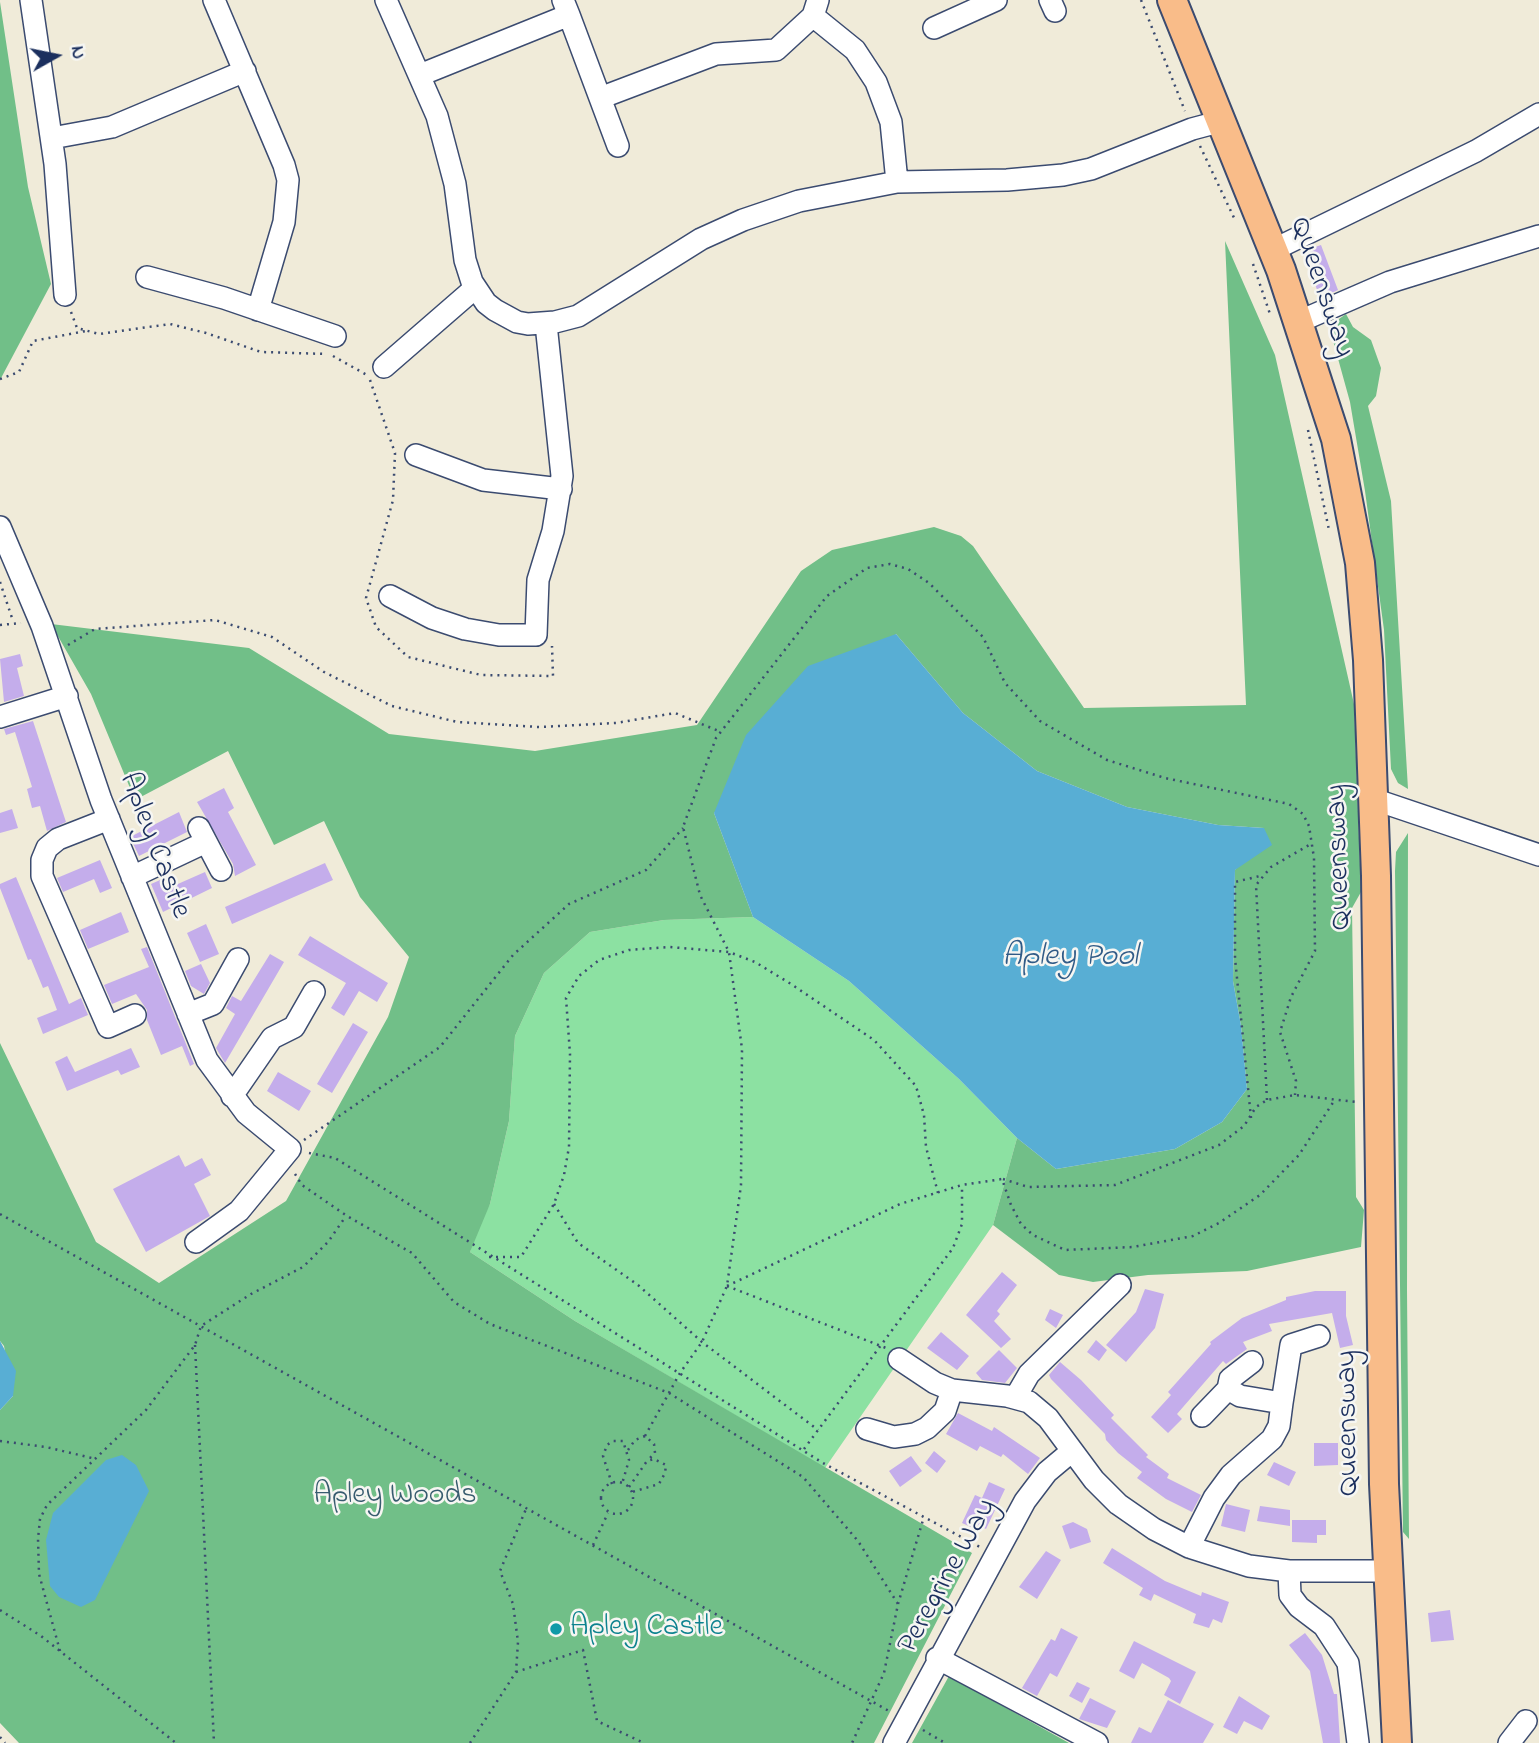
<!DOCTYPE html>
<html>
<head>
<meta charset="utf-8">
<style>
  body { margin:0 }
  #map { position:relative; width:1539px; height:1743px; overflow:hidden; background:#f0ebd9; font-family:"Indie Flower",sans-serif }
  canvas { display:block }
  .north { position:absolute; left:21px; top:21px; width:70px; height:70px; -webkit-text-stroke:5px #f6f6f2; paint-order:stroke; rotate:81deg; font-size:19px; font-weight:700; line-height:28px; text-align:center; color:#1b2f5e }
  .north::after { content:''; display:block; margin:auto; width:24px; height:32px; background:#1b2f5e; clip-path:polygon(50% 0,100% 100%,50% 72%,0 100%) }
</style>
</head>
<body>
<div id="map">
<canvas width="1539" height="1743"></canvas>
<div class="north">N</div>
</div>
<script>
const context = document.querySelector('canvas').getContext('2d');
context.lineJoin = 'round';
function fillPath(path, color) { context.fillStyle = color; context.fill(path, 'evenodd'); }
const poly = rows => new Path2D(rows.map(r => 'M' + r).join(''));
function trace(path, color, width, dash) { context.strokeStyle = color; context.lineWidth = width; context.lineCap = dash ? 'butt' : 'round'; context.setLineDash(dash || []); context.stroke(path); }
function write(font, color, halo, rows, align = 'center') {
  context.font = font + ' "Indie Flower",sans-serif'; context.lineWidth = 5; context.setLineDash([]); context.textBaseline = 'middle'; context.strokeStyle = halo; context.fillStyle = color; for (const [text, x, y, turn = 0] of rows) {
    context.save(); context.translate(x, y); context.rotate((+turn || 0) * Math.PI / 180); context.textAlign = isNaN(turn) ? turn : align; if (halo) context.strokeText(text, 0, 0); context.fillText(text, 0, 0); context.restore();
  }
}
const green = poly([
  [753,917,849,981,959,1079,1017,1138,993,1225,825,1468,575,1321,470,1252,478,1226,490,1204,509,1121,515,1036,544,973,590,932,664,920]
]);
const forest = poly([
  [0,2,28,187,51,284,0,380],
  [1225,241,1275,355,1354,704,1361,892,1352,908,1356,1197,1364,1210,1361,1247,1247,1271,1148,1275,1093,1282,1059,1275,993,1225,1017,1138,1056,1169,1175,1149,1222,1122,1247,1089,1241,1026,1233,981,1235,870,1264,828,1218,825,1127,807,1037,771,963,713,896,634,714,813,753,917,664,920,590,932,544,973,515,1036,509,1121,490,1204,470,1252,575,1321,972,1553,874,1743,19,1743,0,1723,0,1410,13,1396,4,1346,0,1341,0,1043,96,1242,159,1283,286,1201,388,1017,409,957,360,897,324,821,274,845,228,751,135,800,91,694,51,624,249,648,389,734,535,751,697,725,801,571,832,550,934,527,961,536,973,546,1084,708,1246,705],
  [1346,314,1353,327,1371,340,1381,368,1376,396,1368,406,1391,501,1408,789,1398,783,1391,769,1384,630,1365,491,1350,402,1329,326],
  [1408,833,1407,1290,1409,1539,1403,1532,1395,871,1396,852],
  [949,1676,1069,1743,912,1743]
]);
const water = poly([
  [896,634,963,713,1037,771,1127,807,1218,825,1264,828,1272,845,1235,870,1233,981,1241,1026,1247,1089,1222,1122,1175,1149,1056,1169,1017,1138,959,1079,849,981,753,917,714,813,746,735,808,666],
  [0,1341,16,1371,13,1396,0,1410],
  [122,1455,136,1465,149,1491,95,1600,81,1607,59,1597,50,1586,46,1540,53,1513,106,1460]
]);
const building = poly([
  [1321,245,1338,290,1320,298,1303,251],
  [20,654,23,666,17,668,24,696,4,702,0,659],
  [33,721,66,822,47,831,40,806,32,808,27,789,32,787,15,732,6,735,4,729],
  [224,788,234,808,228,812,256,865,235,876,233,864,197,802],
  [12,809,18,828,0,833,0,813],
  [179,812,187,832,139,856,130,837],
  [100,860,112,888,100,893,94,879,63,892,57,878],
  [325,863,333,880,232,924,225,907],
  [205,872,212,888,163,912,151,884,167,877,171,887],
  [16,877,69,1004,81,998,88,1015,43,1034,37,1018,57,1010,48,986,43,988,31,959,28,960,0,888,0,884],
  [121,912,129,932,88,949,80,930],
  [206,924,219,954,200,962,187,933],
  [310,936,388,983,377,1002,359,991,344,1016,331,1008,346,983,298,955],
  [147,947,194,1064,190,1066,182,1046,161,1055,147,1020,147,1010,136,994,112,1004,104,985,149,967,141,949],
  [270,954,284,962,225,1063,216,1048,235,1014,226,1008,232,996,241,1001],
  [201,964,210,983,204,994,191,986,185,971],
  [353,1023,368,1032,332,1093,317,1084],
  [131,1048,140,1067,121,1075,118,1070,67,1091,55,1062,67,1056,75,1072],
  [278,1072,311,1091,299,1111,267,1091],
  [179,1155,185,1167,202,1158,211,1175,194,1184,210,1216,146,1252,113,1189],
  [1002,1272,1017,1285,997,1311,1000,1314,994,1321,1011,1339,1001,1348,966,1315],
  [1145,1289,1164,1294,1155,1328,1126,1362,1106,1345,1136,1312],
  [1315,1291,1346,1291,1346,1316,1353,1345,1340,1348,1332,1313,1269,1324,1272,1331,1243,1342,1247,1349,1226,1364,1223,1361,1177,1414,1182,1419,1168,1433,1151,1417,1171,1395,1168,1392,1211,1344,1210,1342,1242,1318,1286,1300,1286,1297],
  [1050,1309,1063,1315,1056,1328,1045,1320],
  [941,1332,969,1356,957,1370,927,1348],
  [1096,1340,1107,1350,1099,1361,1087,1352],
  [999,1350,1017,1368,1005,1383,982,1380,976,1373],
  [1060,1362,1081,1380,1114,1415,1111,1418,1148,1455,1146,1457,1169,1474,1167,1478,1201,1495,1192,1512,1166,1499,1137,1478,1142,1472,1118,1453,1106,1440,1105,1434,1051,1379,1049,1375],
  [958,1413,992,1431,994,1427,1040,1458,1028,1474,1003,1454,1001,1457,980,1446,977,1451,946,1434],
  [1314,1443,1338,1443,1338,1465,1314,1466],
  [934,1451,946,1461,937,1473,925,1463],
  [911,1456,922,1471,900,1487,889,1471],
  [1274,1462,1296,1472,1289,1486,1267,1475],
  [989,1482,1005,1489,986,1529,982,1527,980,1531,962,1523,975,1495,982,1498],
  [1226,1504,1250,1510,1245,1532,1221,1526],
  [1260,1506,1290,1510,1290,1526,1257,1521],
  [1292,1520,1326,1520,1326,1535,1317,1535,1317,1543,1292,1542],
  [1073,1522,1087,1529,1091,1542,1070,1549,1062,1526],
  [1112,1548,1165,1581,1201,1596,1202,1592,1229,1602,1222,1623,1213,1619,1209,1628,1193,1623,1196,1614,1154,1594,1151,1601,1139,1595,1143,1588,1103,1563],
  [1046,1551,1061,1560,1037,1599,1019,1587],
  [1450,1610,1454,1640,1431,1642,1428,1613],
  [1061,1628,1078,1637,1057,1677,1050,1673,1037,1696,1022,1688,1051,1639,1055,1641],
  [1305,1633,1322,1655,1334,1694,1337,1694,1340,1743,1323,1743,1310,1671,1289,1645],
  [1134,1641,1196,1672,1180,1704,1164,1695,1171,1681,1169,1678,1142,1663,1134,1679,1119,1671],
  [1077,1682,1090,1688,1082,1703,1069,1696],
  [1239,1696,1270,1716,1262,1730,1244,1721,1237,1734,1223,1727],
  [1090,1698,1116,1711,1107,1728,1079,1719],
  [1168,1700,1214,1724,1203,1743,1131,1743,1139,1727,1151,1733]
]);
const path = poly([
  [1141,0,1185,111],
  [1200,146,1236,222],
  [1253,264,1270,314],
  [71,312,77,328,99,334,170,324,206,333,261,352,327,354],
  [333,356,367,375],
  [0,379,19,372,33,341,86,331],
  [370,380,395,453,393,500,366,598,376,627,408,657,481,675,553,676,552,646],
  [1308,430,1329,530],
  [0,582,13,621],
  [0,625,21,623],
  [68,645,95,629,215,620,272,637,324,672,392,706,457,722,539,727,616,723,675,713,721,732],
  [1267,1100,1256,885,1271,867,1309,845],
  [1251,1118,1235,958,1235,882,1260,876],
  [304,1140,440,1047,513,955,569,904,646,870,683,828],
  [309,1153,335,1158,823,1463,980,1547],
  [295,1174,302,1185,347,1216,412,1253,454,1302,490,1324,669,1393,803,1477,858,1541,898,1604,884,1673,852,1743],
  [1003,1179,1028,1187,1115,1185,1219,1145,1244,1126,1256,1107,1267,1100,1295,1095,1357,1102],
  [554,1204,578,1243,638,1285,702,1342,818,1430],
  [0,1214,889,1711],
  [489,1257,521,1257,554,1204,564,1175,569,1147,570,1054,566,998,579,976,599,960,629,950,669,947,729,952,755,962,791,984,874,1040,916,1086,924,1115,926,1147,938,1193],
  [727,1286,900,1204,962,1185,1002,1179,1011,1205,1021,1224,1033,1235,1065,1250,1133,1247,1193,1236,1219,1223,1260,1195,1299,1155,1334,1101],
  [727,1286,886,1348],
  [195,1345,214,1743],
  [645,1436,680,1373,702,1342,727,1286,741,1185,742,1049,729,952,700,895,683,827,716,738,827,596,867,568,890,564,908,569,929,583,983,637,1005,683,1040,721,1107,760,1165,778,1289,804,1303,814,1309,826,1314,858,1315,951,1291,997,1280,1032,1296,1081,1295,1095],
  [0,1441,46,1447,96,1459],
  [804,1449,953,1248,962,1224,962,1185],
  [628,1450,635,1440,645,1436,654,1444,655,1453,649,1459],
  '601 1498a16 16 0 1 1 32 0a16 16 0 1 1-32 0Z',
  [612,1484,603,1456,607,1445,613,1441,623,1441,629,1460,622,1484],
  [629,1487,647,1461,654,1459,666,1465,665,1473,659,1484,632,1492],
  [593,1545,608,1513],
  [898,1604,923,1520],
  [0,1610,41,1636,176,1743],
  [60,1651,39,1574,38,1539,40,1519,47,1505,146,1410,195,1345,201,1326,251,1294,303,1267,328,1242,346,1216],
  [516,1672,583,1650,597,1721,644,1743],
  [923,1730,945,1743],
  [0,1737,5,1743],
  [470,1743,516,1672,518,1642,513,1604,500,1571,526,1509]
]);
const minor = poly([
  [31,0,55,164,65,295],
  [214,0,284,165,288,180,284,222,258,310],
  [386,0,437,116,455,184,465,260,472,282,486,303,495,310,517,322,528,324,555,322,578,316,701,239,743,220,799,201,897,182,1007,180,1063,175,1091,169,1192,129,1222,121],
  [1050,0,1055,11],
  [569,15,618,146],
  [813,16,855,50,876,82,891,122,897,182],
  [934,28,996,0],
  [420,75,569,15,563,0],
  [600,98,716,54,776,50,813,16,818,0],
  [52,138,112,127,245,71],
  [1273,250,1476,151,1539,114],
  [147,277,224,298,335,336],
  [1298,322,1390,282,1539,236],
  [384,367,475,288],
  [416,455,483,480,561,489],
  [0,527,42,626,101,800,207,1060,246,1113,290,1149,239,1211,196,1242],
  [390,596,432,618,465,629,499,635,536,635,538,580,553,531,562,476,546,324],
  [0,717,67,696],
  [1373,799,1539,855],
  [109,819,58,839,47,848,42,860,42,876,108,1027,135,1015],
  [199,828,221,870],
  [132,877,206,842],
  [188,1014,213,1004,238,959],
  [232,1096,272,1038,294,1027,314,992],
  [899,1359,935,1383,952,1390,1007,1396,1029,1402,1048,1418,1094,1480,1118,1504,1154,1529,1189,1547,1249,1566,1289,1571,1387,1571],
  [1228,1389,1240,1396,1282,1403,1291,1345,1319,1336],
  [1015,1398,1029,1374,1120,1285],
  [1202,1416,1228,1389,1230,1379,1252,1362],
  [867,1429,894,1437,915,1434,927,1428,945,1411,952,1390],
  [1189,1547,1214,1498,1231,1475,1272,1439,1279,1426,1282,1403],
  [1289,1571,1290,1595,1299,1607,1324,1626,1348,1663,1358,1743],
  [937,1658,1097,1743],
  [894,1743,1025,1501,1047,1472,1072,1451],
  [1509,1743,1526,1721]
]);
const major = poly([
  [1172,0,1281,270,1336,439,1360,563,1368,660,1376,876,1384,1484,1397,1743]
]);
const markers = [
  [556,1629,7,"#0f9aa8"]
];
const streetNames = [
  ["Queensway",1320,288,71],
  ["Apley Castle",153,846,69],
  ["Queensway",1341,857,-92],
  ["Queensway",1350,1423,-91],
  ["Peregrine Way",949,1577,-61]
];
const parkNames = [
  ["Apley Woods",395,1497]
];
const cultureNames = [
  ["Apley Castle",570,1629]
];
const waterNames = [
  ["Apley Pool",1070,959]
];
fillPath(green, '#8ce1a2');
fillPath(forest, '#71bf88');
fillPath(water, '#58aed4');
fillPath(building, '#c4adeb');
trace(minor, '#3b4b70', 24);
trace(major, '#3b4b70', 32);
trace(path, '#3b4b70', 2.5, [2, 5]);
trace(minor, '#fff', 21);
trace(major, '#f9bc89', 28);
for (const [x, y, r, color] of markers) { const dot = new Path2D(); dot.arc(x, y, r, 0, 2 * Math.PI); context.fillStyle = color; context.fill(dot); trace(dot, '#f6f6f2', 2.5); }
write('30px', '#1b2f5e', '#f6f6f2', streetNames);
write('30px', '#375c6f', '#f6f6f2', parkNames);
write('30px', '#0d838f', '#f6f6f2', cultureNames, 'left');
write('italic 32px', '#305b87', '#f6f6f2', waterNames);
</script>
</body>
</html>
